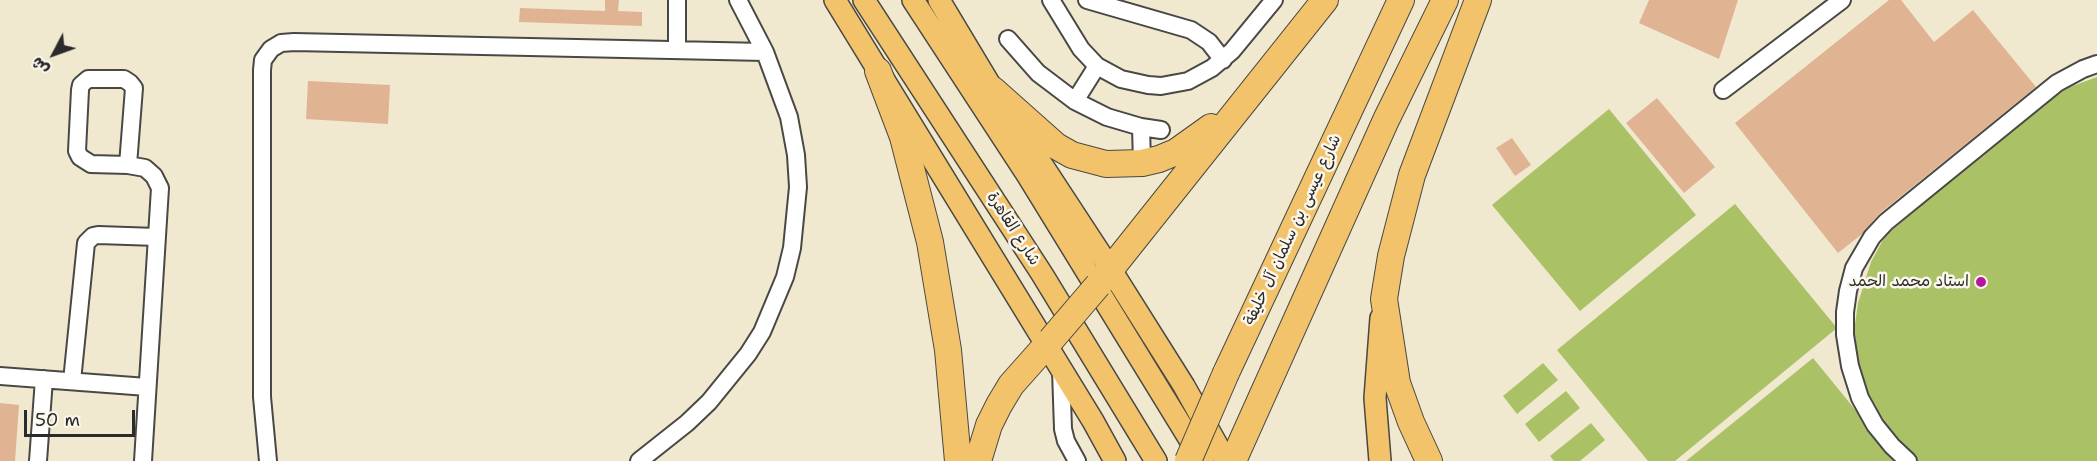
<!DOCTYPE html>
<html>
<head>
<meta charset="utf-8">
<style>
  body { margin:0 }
  #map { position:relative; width:2097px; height:461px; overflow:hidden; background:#f0e9cf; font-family:"Shantell Sans","Playpen Sans Arabic",sans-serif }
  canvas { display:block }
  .north { position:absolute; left:24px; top:24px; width:60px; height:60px; -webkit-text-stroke:4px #fbf7ec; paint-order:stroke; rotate:229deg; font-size:16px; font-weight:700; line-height:24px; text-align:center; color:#2b2b2b }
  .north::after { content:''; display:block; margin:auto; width:21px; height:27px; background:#2b2b2b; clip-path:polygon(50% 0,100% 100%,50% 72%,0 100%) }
  .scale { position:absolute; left:24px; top:410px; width:111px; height:27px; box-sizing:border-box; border:3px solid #2b2b2b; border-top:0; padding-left:8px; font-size:18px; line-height:21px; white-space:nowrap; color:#2b2b2b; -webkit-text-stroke:4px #fbf7ec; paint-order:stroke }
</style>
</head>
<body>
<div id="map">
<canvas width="2097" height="461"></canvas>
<div class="north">ش</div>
<div class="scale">50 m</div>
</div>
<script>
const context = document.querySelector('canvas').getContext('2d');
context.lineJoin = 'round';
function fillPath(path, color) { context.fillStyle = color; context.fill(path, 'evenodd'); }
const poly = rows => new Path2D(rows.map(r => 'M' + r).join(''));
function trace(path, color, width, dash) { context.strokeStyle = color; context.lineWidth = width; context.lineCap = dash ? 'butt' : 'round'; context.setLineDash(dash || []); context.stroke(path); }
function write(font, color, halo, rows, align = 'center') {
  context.font = font + ' "Shantell Sans","Playpen Sans Arabic",sans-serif'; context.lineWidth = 5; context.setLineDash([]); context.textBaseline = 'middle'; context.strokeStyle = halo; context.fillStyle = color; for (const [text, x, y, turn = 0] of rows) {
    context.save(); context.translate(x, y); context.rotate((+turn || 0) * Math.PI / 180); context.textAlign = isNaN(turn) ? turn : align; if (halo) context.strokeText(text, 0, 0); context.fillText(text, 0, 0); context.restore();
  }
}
const green = poly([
  [2097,77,2097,461,1917,461,1896,438,1876,412,1860,377,1853,339,1858,303,1871,262,1885,236,2045,100,2070,87],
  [1609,109,1696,215,1580,311,1492,205],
  [1735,204,1837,328,1675,461,1648,461,1557,350],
  [1813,358,1897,461,1686,461],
  [1543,363,1558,380,1517,414,1503,396],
  [1566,391,1580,408,1539,442,1525,424],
  [1591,423,1605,440,1580,461,1554,461,1550,456]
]);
const building = poly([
  [605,0,619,0,618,11,642,12,642,26,519,22,520,8,605,11],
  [1649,0,1738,0,1719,59,1639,23],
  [1889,0,1901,0,1934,42,1973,10,2036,87,1879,214,1862,234,1838,253,1735,123],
  [308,81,390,85,388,124,306,119],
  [1657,98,1715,167,1684,193,1626,123],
  [1512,138,1531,165,1515,176,1496,148],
  [0,403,19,405,15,461,0,461]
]);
const minor = poly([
  [677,0,677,50],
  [1051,0,1081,49,1097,66,1121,79,1148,85,1161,86,1188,81,1212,68,1232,51,1274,0],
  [1087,0,1191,30,1209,42,1223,60],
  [1008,39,1038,73,1075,101,1107,117,1141,127,1161,130],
  [1723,90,1842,0],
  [1075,101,1097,66],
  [1141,127,1142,163],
  [128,165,134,88,130,83,124,79,88,79,81,85,80,90,77,151,80,157,91,164,128,165,145,168,154,176,160,188,143,461],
  [1061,370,1063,429,1066,441,1077,461],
  [0,376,147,387],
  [72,381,86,243,93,236,98,235,157,237],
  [38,461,44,379],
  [268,461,262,397,262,70,263,60,271,49,281,43,294,42,765,52],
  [639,461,687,423,709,402,748,354,762,332,785,277,792,248,798,187,796,155,789,117,765,52,738,0],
  [1908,461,1892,446,1875,425,1860,398,1850,366,1845,335,1845,312,1848,291,1854,268,1872,237,1886,222,2057,83,2083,69,2097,64]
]);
const major = poly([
  [835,0,1093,421,1115,461],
  [864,0,1042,274,1156,461],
  [913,0,1028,176,1203,461],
  [939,0,993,90,1111,270,1184,386,1226,461],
  [1380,461,1375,398,1381,318]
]);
const highway = poly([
  [878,71,903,137,930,242,948,350,958,461],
  [993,90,1056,146,1072,155,1106,164,1142,163,1159,159,1176,152,1211,127],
  [1098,285,1325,0],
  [1226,373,1401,0],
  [978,461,989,425,999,405,1011,385,1051,340],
  [1233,461,1386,120,1445,0],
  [1429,461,1411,422,1397,383,1384,299,1391,256,1412,175,1478,0]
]);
const highwayBridge = poly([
  [1051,340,1098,285],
  [1188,461,1226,373]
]);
const markers = [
  [1981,282,6,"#b5179e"]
];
const streetNames = [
  ["شارع القاهرة",1013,229,57],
  ["شارع عيسى بن سلمان آل خليفة",1293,230,-65]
];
const poiNames = [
  ["استاد محمد الحمد",1969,282]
];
fillPath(green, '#abc166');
fillPath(building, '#e0b392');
trace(minor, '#494844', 20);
trace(major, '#494844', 24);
trace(highway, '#494844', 28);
trace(minor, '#fff', 16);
trace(major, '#f2c36a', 21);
trace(highway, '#f2c36a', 26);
trace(highwayBridge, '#494844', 28, []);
trace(highwayBridge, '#f2c36a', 26);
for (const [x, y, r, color] of markers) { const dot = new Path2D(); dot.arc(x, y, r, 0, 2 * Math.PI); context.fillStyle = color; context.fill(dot); trace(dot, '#fbf7ec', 2); }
write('16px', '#2b2b2b', '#fbf7ec', streetNames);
write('16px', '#2b2b2b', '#fbf7ec', poiNames, 'right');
</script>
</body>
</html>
